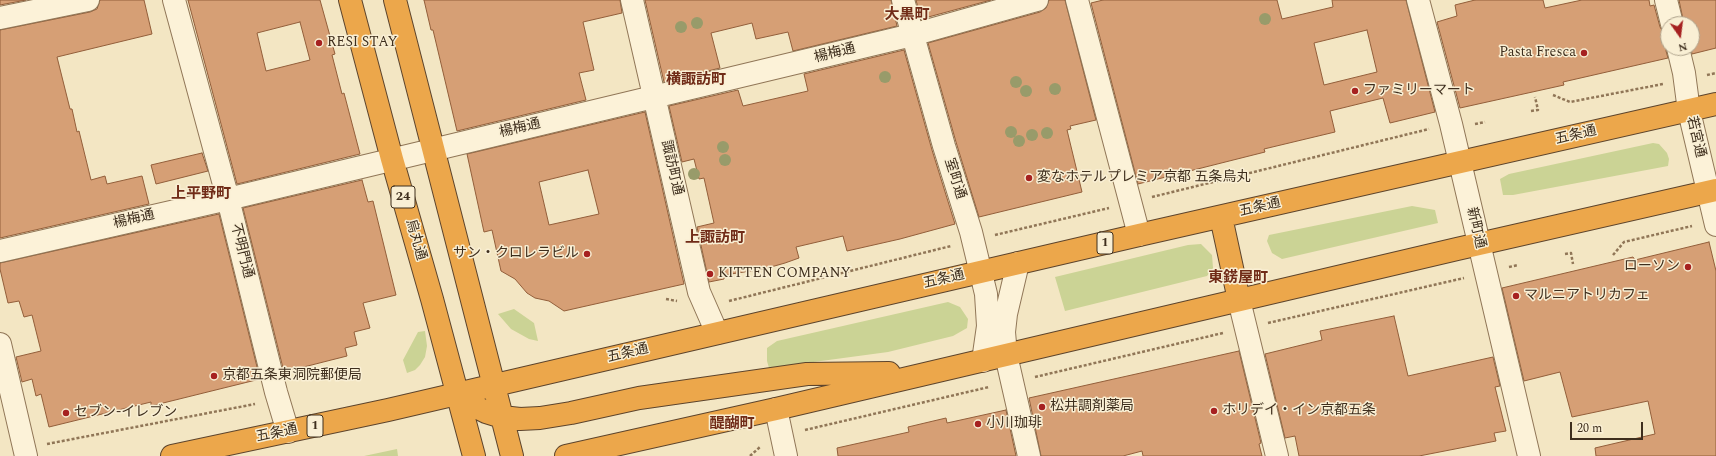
<!DOCTYPE html>
<html>
<head>
<meta charset="utf-8">
<style>
  body { margin:0 }
  #map { position:relative; width:1716px; height:456px; overflow:hidden; background:#f3e6c3; font-family:Spectral,serif }
  canvas { display:block }
  .north { position:absolute; left:1660px; top:16px; width:40px; height:40px; box-sizing:border-box; background:#f9efd4; border:1px solid #aea28b; border-radius:50%; rotate:166deg; font-size:11px; font-weight:700; line-height:16px; text-align:center; color:#3e2e1d }
  .north::after { content:''; display:block; margin:auto; width:14px; height:18px; background:#a62120; clip-path:polygon(50% 0,100% 100%,50% 72%,0 100%) }
  .scale { position:absolute; left:1570px; top:422px; width:73px; height:18px; box-sizing:border-box; border:2px solid #3e2e1d; border-top:0; padding-left:5px; font-size:12px; line-height:14px; white-space:nowrap; color:#3e2e1d; -webkit-text-stroke:3px #f9efd4; paint-order:stroke }
</style>
</head>
<body>
<div id="map">
<canvas width="1716" height="456"></canvas>
<div class="north">N</div>
<div class="scale">20 m</div>
</div>
<script>
const context = document.querySelector('canvas').getContext('2d');
context.lineJoin = 'round';
function fillPath(path, color) { context.fillStyle = color; context.fill(path, 'evenodd'); }
const poly = rows => new Path2D(rows.map(r => 'M' + r).join(''));
function trace(path, color, width, dash) { context.strokeStyle = color; context.lineWidth = width; context.lineCap = dash ? 'butt' : 'round'; context.setLineDash(dash || []); context.stroke(path); }
function write(font, color, halo, rows, align = 'center') {
  context.font = font + ' Spectral,"Noto Sans JP",serif'; context.lineWidth = 3; context.setLineDash([]); context.textBaseline = 'middle'; context.strokeStyle = halo; context.fillStyle = color; for (const [text, x, y, turn = 0] of rows) {
    context.save(); context.translate(x, y); context.rotate((+turn || 0) * Math.PI / 180); context.textAlign = isNaN(turn) ? turn : align; if (halo) context.strokeText(text, 0, 0); context.fillText(text, 0, 0); context.restore();
  }
}
const green = poly([
  [1653,143,1659,144,1667,153,1669,159,1668,166,1513,195,1503,195,1500,179,1509,174],
  [1412,206,1435,210,1438,223,1282,259,1272,253,1267,241,1269,235],
  [1201,244,1212,255,1213,268,1207,276,1065,311,1055,277,1188,245],
  [948,302,960,307,968,319,967,328,953,336,888,352,769,368,767,361,767,348,777,341],
  [514,309,534,323,538,341,529,339,511,329,498,314],
  [425,331,427,346,425,357,420,365,415,370,407,373,403,360,418,332],
  [397,449,398,456,364,456]
]);
const building = poly([
  [0,0,26,0,0,5,0,0],
  [100,0,144,0,152,34,57,57,70,109,72,109,77,132,79,131,91,180,105,176,107,184,142,176,149,204,0,238,0,30,90,12,97,9,100,0],
  [188,0,320,0,335,54,332,55,342,94,344,93,360,154,237,184,188,0],
  [300,22,310,60,266,71,257,33,300,22],
  [424,0,620,0,622,13,583,22,594,70,579,73,586,100,457,131,433,30,431,30,424,0],
  [645,0,891,0,897,26,793,51,788,32,756,39,752,23,711,33,720,68,664,82,645,0],
  [916,0,991,0,921,19,916,0],
  [1049,0,1065,0,1096,120,1070,126,1071,129,1067,130,1082,192,979,217,956,142,928,43,1040,12,1046,8,1049,0],
  [1103,0,1277,0,1282,19,1333,7,1332,0,1406,0,1435,112,1390,123,1383,98,1330,111,1335,132,1264,149,1265,152,1138,184,1091,3,1103,0],
  [1367,30,1377,72,1324,85,1314,43,1367,30],
  [1475,0,1543,0,1545,8,1582,0,1649,0,1650,6,1654,5,1660,27,1663,32,1668,36,1666,51,1668,58,1563,82,1564,85,1460,108,1437,22,1457,16,1455,5,1475,0],
  [1679,0,1716,0,1716,48,1692,54,1691,48,1692,24,1684,24,1679,0],
  [904,50,932,150,955,224,900,239,847,251,843,236,796,247,799,258,785,263,764,269,724,275,724,279,709,282,697,227,714,223,704,178,699,179,694,159,682,162,669,106,738,90,743,106,808,91,804,74,904,50],
  [645,112,684,284,564,311,549,301,535,298,527,293,515,279,501,271,492,230,484,232,467,154,645,112],
  [588,170,599,214,549,225,539,182,588,170],
  [202,153,208,171,156,184,151,165,202,153],
  [362,180,368,202,373,201,396,295,363,303,370,328,354,332,357,345,345,348,347,356,284,372,243,208,362,180],
  [219,214,260,379,151,406,151,402,49,427,41,394,36,396,32,379,22,382,16,357,41,351,32,315,24,317,19,301,8,303,0,269,0,263,219,214],
  [1709,242,1716,271,1716,456,1596,456,1595,448,1655,434,1648,401,1572,417,1560,372,1524,381,1502,288,1633,257,1635,260,1709,242],
  [1394,316,1408,376,1493,357,1500,386,1495,387,1506,431,1494,433,1496,441,1419,456,1299,456,1295,436,1285,438,1265,354,1322,340,1320,331,1394,316],
  [1239,351,1261,443,1259,444,1262,456,1143,456,1142,451,1123,456,1041,456,1029,398,1239,351],
  [1006,410,1016,456,838,456,837,448,909,432,908,427,946,418,947,423,1006,410]
]);
const path = poly([
  [1707,75,1716,73],
  [1553,95,1570,102,1663,84],
  [1531,111,1538,110,1535,97],
  [1475,124,1485,122],
  [1152,197,1429,129],
  [995,235,1109,208],
  [1565,254,1571,253,1573,264],
  [1613,255,1624,242,1692,226],
  [1509,267,1518,265],
  [666,299,677,301],
  [729,301,951,246],
  [1268,323,1464,278],
  [1035,377,1223,333],
  [805,430,989,387],
  [47,444,255,404],
  [750,456,760,447]
]);
const minor = poly([
  [174,0,228,199,276,392,288,432],
  [632,0,699,292,717,333],
  [903,0,944,146,971,232,986,294,988,326,983,361],
  [1077,0,1139,235],
  [1418,0,1451,124,1529,456],
  [1666,0,1672,24],
  [0,18,88,0],
  [1678,48,1684,73,1689,111,1716,225],
  [0,251,228,199,912,35,1037,0],
  [1018,263,1006,314,1004,332,1006,355,1029,456],
  [1239,300,1277,456],
  [0,344,26,456],
  [776,409,786,456]
]);
const highway = poly([
  [350,0,392,159,432,299,474,456],
  [395,0,512,456],
  [1221,217,1239,300],
  [457,393,468,403,486,412,502,417,520,419,540,418,571,413,639,398,807,374,889,373],
  [172,456,388,410,1139,235,1716,104],
  [566,456,776,409,1457,249,1716,190]
]);
const trees = [
  [1265,19],
  [697,23],
  [681,27],
  [885,77],
  [1016,82],
  [1055,89],
  [1026,91],
  [1011,132],
  [1047,133],
  [1032,135],
  [1019,141],
  [723,147],
  [725,160],
  [694,174]
];
const markers = [
  [319,43,4,"#a62120"],
  [1584,53,4,"#a62120"],
  [1355,91,4,"#a62120"],
  [1029,178,4,"#a62120"],
  [587,254,4,"#a62120"],
  [1688,267,4,"#a62120"],
  [710,274,4,"#a62120"],
  [1516,296,4,"#a62120"],
  [214,376,4,"#a62120"],
  [1042,407,4,"#a62120"],
  [1214,411,4,"#a62120"],
  [66,413,4,"#a62120"],
  [978,424,4,"#a62120"]
];
const shields = [
  [403,197,24],
  [1105,243,16],
  [315,426,16]
];
const shieldNames = [
  ["24",403,197],
  ["1",1105,243],
  ["1",315,426]
];
const poiNames = [
  ["RESI STAY",327,43],
  ["Pasta Fresca",1576,53,"right"],
  ["ファミリーマート",1363,91],
  ["変なホテルプレミア京都 五条烏丸",1037,178],
  ["サン・クロレラビル",579,254,"right"],
  ["ローソン",1680,267,"right"],
  ["KITTEN COMPANY",718,274],
  ["マルニアトリカフェ",1524,296],
  ["京都五条東洞院郵便局",222,376],
  ["松井調剤薬局",1050,407],
  ["ホリデイ・イン京都五条",1222,411],
  ["セブン-イレブン",74,413],
  ["小川珈琲",986,424]
];
const streetNames = [
  ["楊梅通",835,54,-14],
  ["楊梅通",520,129,-13],
  ["五条通",1576,136,-13],
  ["若宮通",1695,137,77],
  ["諏訪町通",671,168,77],
  ["室町通",954,179,72],
  ["五条通",1260,208,-13],
  ["楊梅通",134,220,-13],
  ["新町通",1475,228,77],
  ["烏丸通",415,240,74],
  ["不明門通",241,251,76],
  ["五条通",944,280,-13],
  ["五条通",628,354,-13],
  ["五条通",277,434,-12]
];
const neighbourhoodNames = [
  ["大黒町",907,16],
  ["横諏訪町",696,81],
  ["上平野町",201,195],
  ["上諏訪町",715,239],
  ["東錺屋町",1238,279],
  ["醍醐町",732,425]
];
fillPath(green, '#cbd395');
fillPath(building, '#d69f75');
trace(building, '#925e3a', 1);
trace(minor, '#907657', 24);
trace(highway, '#5d442c', 24);
trace(path, '#907657', 2.5, [3, 2]);
trace(minor, '#fcf2d8', 22);
trace(highway, '#eca74b', 22);
context.fillStyle = '#989b6a';
for (const [x, y] of trees) { context.beginPath(); context.arc(x, y, 6, 0, 2 * Math.PI); context.fill(); }
for (const [x, y, r, color] of markers) { const dot = new Path2D(); dot.arc(x, y, r, 0, 2 * Math.PI); context.fillStyle = color; context.fill(dot); trace(dot, '#f9efd4', 1.5); }
for (const [x, y, w] of shields) { const box = new Path2D(); box.roundRect(x - w / 2, y - 11, w, 22, 3); context.fillStyle = '#f9efd4'; context.fill(box); trace(box, '#3e2e1d', 1); }
write('bold 13px', '#3e2e1d', null, shieldNames);
write('14px', '#3e2e1d', '#f9efd4', poiNames, 'left');
write('14px', '#3e2e1d', '#f9efd4', streetNames);
write('bold 15px', '#702b17', '#f9efd4', neighbourhoodNames);
</script>
</body>
</html>
